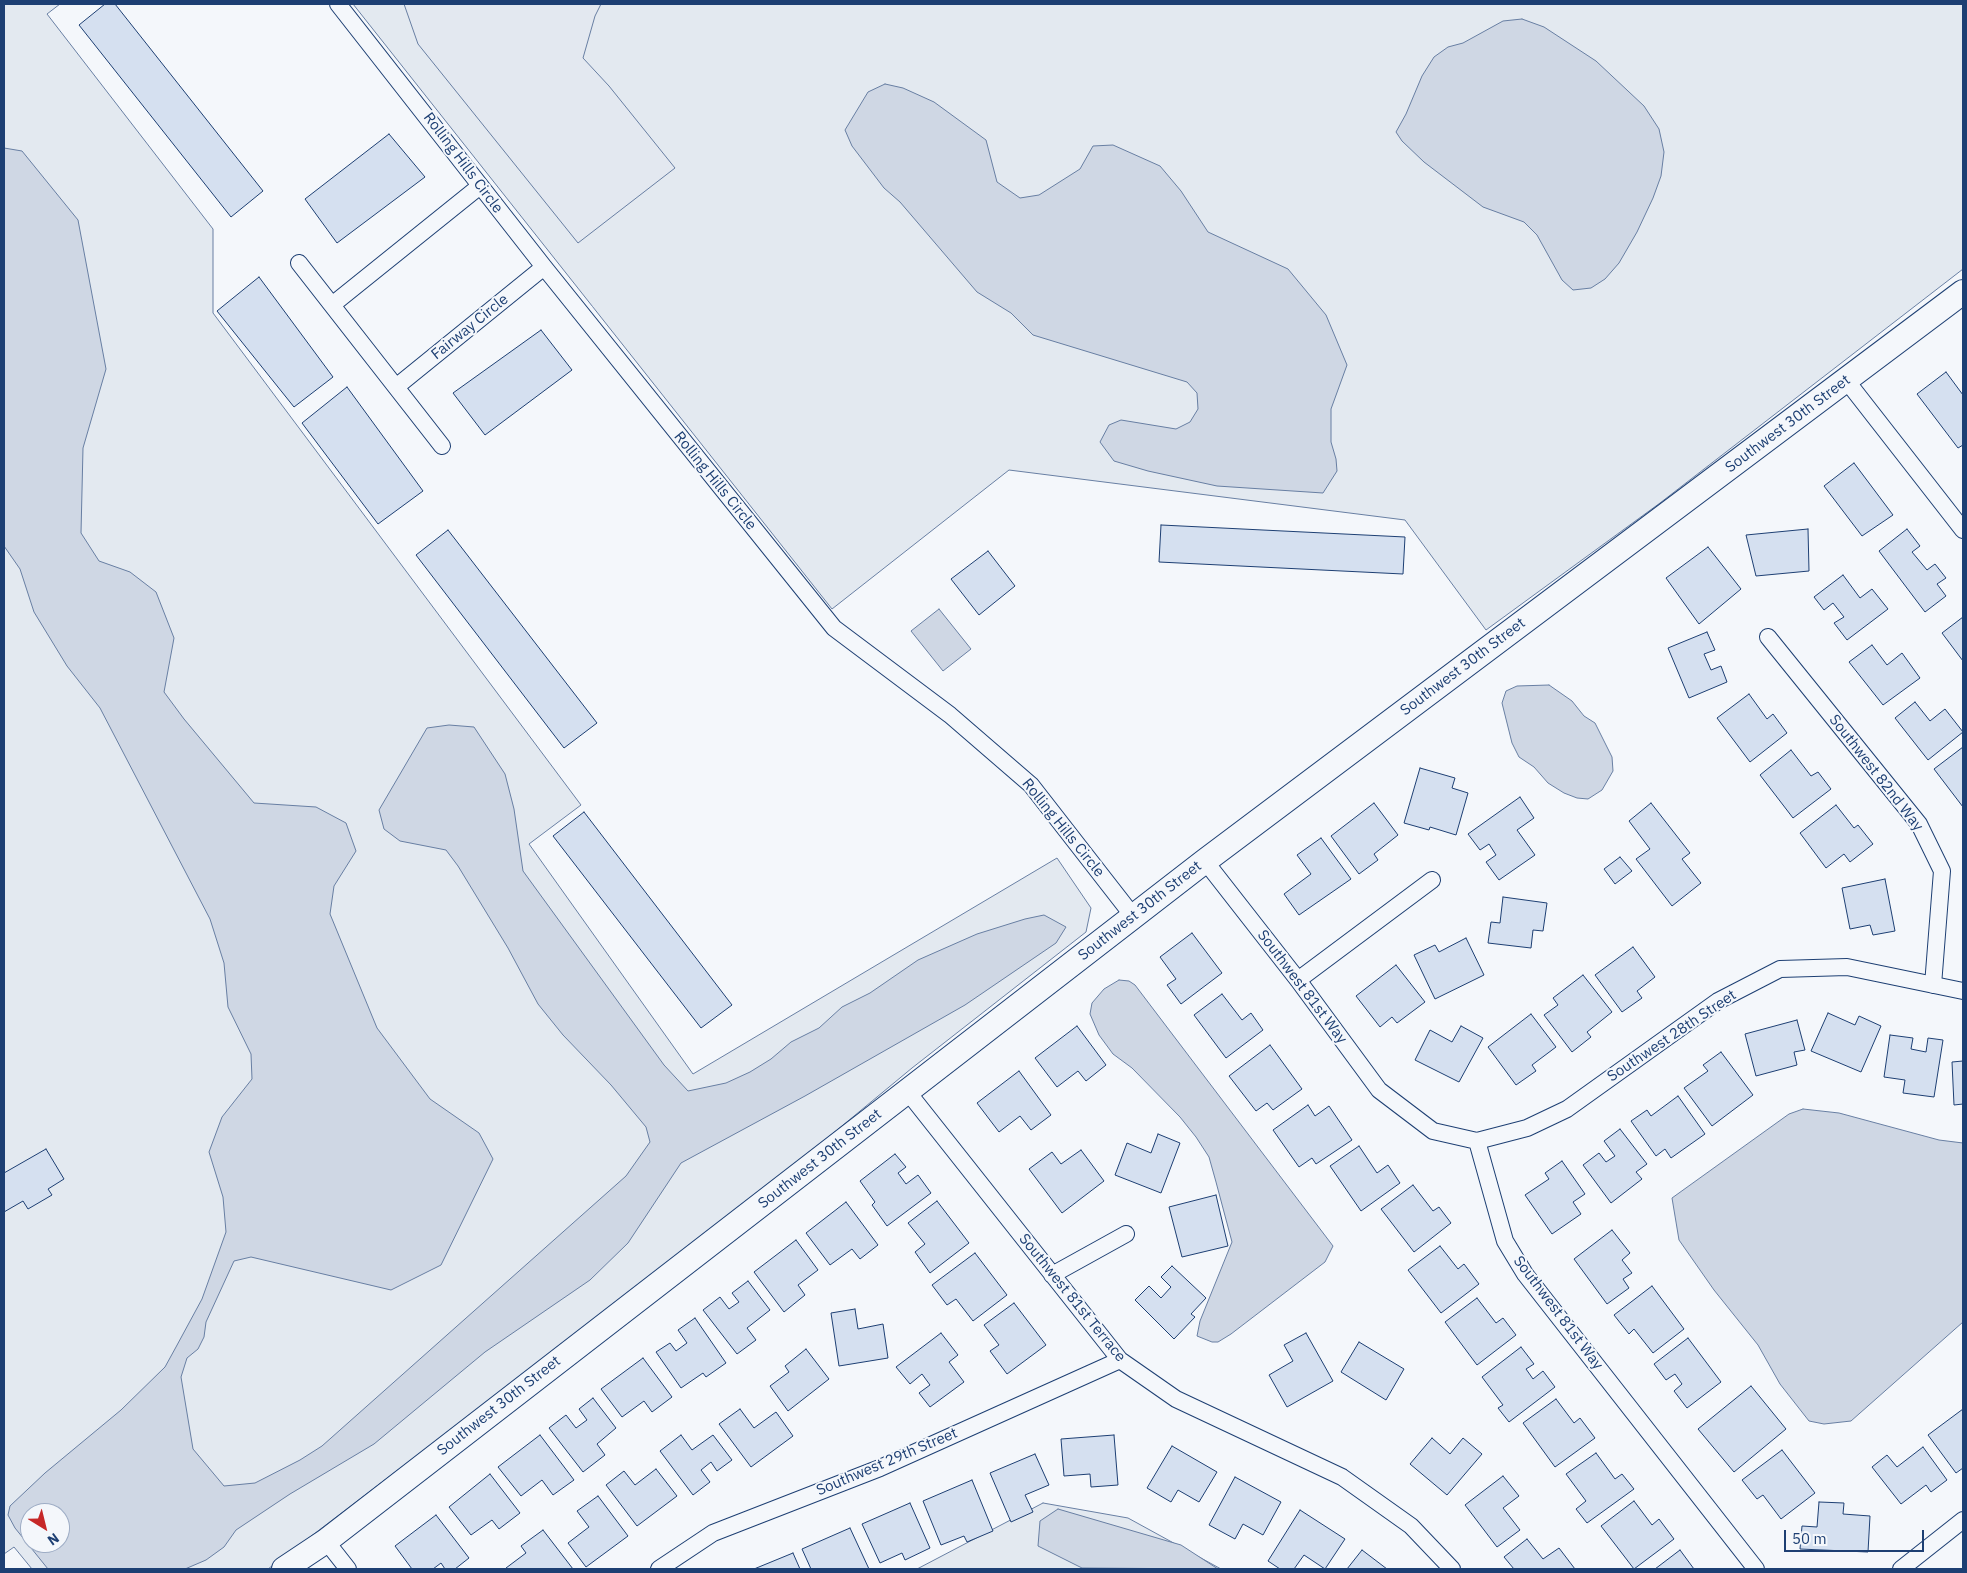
<!DOCTYPE html>
<html>
<head>
<meta charset="utf-8">
<style>
  body { margin:0 }
  #map { position:relative; width:1967px; height:1573px; overflow:hidden; background:#f4f7fb; font-family:"IBM Plex Sans",sans-serif }
  canvas { display:block }
  .frame { position:absolute; inset:0; border:5px solid #1d3f73; pointer-events:none }
  .north { position:absolute; left:20px; top:1503px; width:50px; height:50px; box-sizing:border-box; background:#f4f7fb; border:1px solid #9eadc5; border-radius:50%; rotate:144deg; font-size:14px; font-weight:700; line-height:20px; text-align:center; color:#1d3f73 }
  .north::after { content:''; display:block; margin:auto; width:18px; height:22px; background:#c62828; clip-path:polygon(50% 0,100% 100%,50% 72%,0 100%) }
  .scale { position:absolute; left:1784px; top:1530px; width:140px; height:22px; box-sizing:border-box; border:2px solid #1d3f73; border-top:0; padding-left:6px; font-size:15px; line-height:18px; white-space:nowrap; color:#1d3f73; -webkit-text-stroke:4px #f4f7fb; paint-order:stroke }
</style>
</head>
<body>
<div id="map">
<canvas width="1967" height="1573"></canvas>
<div class="frame"></div>
<div class="north">N</div>
<div class="scale">50 m</div>
</div>
<script>
const context = document.querySelector('canvas').getContext('2d');
context.lineJoin = 'round';
function fillPath(path, color) { context.fillStyle = color; context.fill(path, 'evenodd'); }
const poly = rows => new Path2D(rows.map(r => 'M' + r).join(''));
function trace(path, color, width, dash) { context.strokeStyle = color; context.lineWidth = width; context.lineCap = dash ? 'butt' : 'round'; context.setLineDash(dash || []); context.stroke(path); }
function write(font, color, halo, rows, align = 'center') {
  context.font = font + ' "IBM Plex Sans",sans-serif'; context.lineWidth = 4; context.setLineDash([]); context.textBaseline = 'middle'; context.strokeStyle = halo; context.fillStyle = color; for (const [text, x, y, turn = 0] of rows) {
    context.save(); context.translate(x, y); context.rotate((+turn || 0) * Math.PI / 180); context.textAlign = isNaN(turn) ? turn : align; if (halo) context.strokeText(text, 0, 0); context.fillText(text, 0, 0); context.restore();
  }
}
const green = poly([
  [6,4,60,4,47,14,213,229,213,313,581,805,529,844,693,1074,1057,858,1091,908,1086,932,912,1068,755,1198,268,1569,32,1569,14,1547,4,1554,4,6,6,4],
  [30,1513,60,1513,60,1543,30,1543,30,1513],
  [353,4,1963,4,1963,269,1660,503,1486,630,1405,520,1009,470,832,609,353,4],
  [1043,1503,1128,1518,1221,1569,917,1569,1043,1503]
]);
const parking = poly([
  [404,4,601,4,595,16,583,58,609,86,675,168,578,243,418,44,404,4]
]);
const water = poly([
  [1522,19,1544,27,1596,61,1644,106,1659,129,1664,152,1661,176,1653,198,1637,232,1619,263,1605,279,1591,288,1573,290,1562,280,1537,235,1524,222,1483,207,1424,162,1402,141,1396,132,1406,114,1422,76,1434,57,1448,47,1463,43,1503,21,1522,19],
  [885,84,903,88,934,102,986,140,997,182,1020,198,1039,195,1080,169,1093,146,1113,145,1160,166,1181,191,1208,232,1288,269,1326,315,1347,365,1331,409,1331,442,1336,459,1337,471,1323,493,1217,486,1148,471,1114,461,1100,442,1109,425,1121,420,1176,429,1190,422,1198,409,1197,393,1187,382,1033,335,1011,313,977,292,900,202,884,188,852,146,845,130,868,92,885,84],
  [4,148,22,151,78,220,106,369,83,448,81,533,99,561,130,572,156,592,174,638,164,692,184,719,254,803,316,807,346,823,356,851,334,886,330,914,377,1028,430,1099,479,1133,493,1159,441,1265,391,1290,251,1257,234,1261,206,1322,204,1337,198,1349,187,1358,181,1377,193,1449,224,1486,255,1483,300,1460,322,1446,626,1176,650,1142,646,1127,611,1085,563,1035,538,1004,508,948,458,866,446,850,400,841,384,829,379,810,427,728,449,725,474,727,505,774,514,809,523,871,664,1065,688,1091,726,1083,750,1072,771,1059,791,1042,819,1028,842,1007,870,993,918,960,977,934,1025,919,1044,915,1066,927,1056,943,965,1005,805,1096,681,1163,628,1243,590,1280,485,1352,374,1444,290,1494,236,1530,224,1547,206,1560,185,1569,48,1569,15,1528,8,1515,10,1506,45,1473,121,1410,165,1367,176,1347,202,1299,226,1232,223,1197,209,1152,222,1117,252,1079,251,1054,228,1007,224,963,210,919,100,708,67,666,34,612,20,569,4,546,4,148],
  [30,1513,60,1513,60,1543,30,1543,30,1513],
  [939,609,971,649,943,671,911,631,939,609],
  [1549,685,1572,701,1584,716,1595,723,1612,757,1613,771,1602,790,1588,799,1577,798,1564,793,1548,783,1534,767,1519,757,1512,743,1502,703,1506,691,1517,686,1549,685],
  [1119,980,1129,981,1135,985,1333,1246,1325,1262,1231,1334,1218,1342,1212,1342,1197,1336,1200,1321,1232,1242,1216,1182,1209,1157,1196,1137,1180,1117,1132,1068,1113,1054,1099,1035,1090,1014,1092,1003,1104,989,1119,980],
  [1803,1109,1839,1113,1939,1140,1963,1143,1963,1322,1851,1421,1824,1424,1809,1421,1780,1384,1758,1345,1714,1290,1679,1240,1672,1198,1789,1114,1803,1109],
  [1058,1509,1181,1545,1218,1569,1082,1568,1038,1546,1040,1521,1058,1509]
]);
const building = poly([
  [105,4,115,4,263,191,231,217,79,25,105,4],
  [389,134,425,177,337,243,305,199,389,134],
  [259,277,333,377,294,407,217,311,259,277],
  [541,330,572,370,485,435,453,393,541,330],
  [1946,372,1963,395,1963,445,1958,448,1917,394,1946,372],
  [347,387,423,491,378,524,302,423,347,387],
  [1854,463,1893,515,1862,536,1824,486,1854,463],
  [1161,525,1405,537,1403,574,1159,562,1161,525],
  [1808,529,1809,571,1756,576,1746,535,1808,529],
  [1907,529,1920,546,1912,552,1927,570,1935,564,1946,578,1937,584,1946,596,1925,612,1879,551,1907,529],
  [448,530,597,723,564,748,416,555,448,530],
  [1708,547,1741,589,1699,624,1666,578,1708,547],
  [988,551,1015,586,979,615,951,579,988,551],
  [1843,575,1860,598,1872,589,1888,609,1847,640,1834,623,1844,617,1833,603,1824,610,1814,597,1843,575],
  [1963,617,1963,661,1942,633,1963,617],
  [1707,632,1715,650,1704,654,1711,670,1721,666,1727,682,1689,698,1668,648,1707,632],
  [1872,645,1887,665,1902,653,1920,678,1883,705,1849,662,1872,645],
  [1749,694,1767,719,1773,714,1787,733,1750,762,1717,718,1749,694],
  [1915,702,1930,721,1945,709,1963,732,1928,760,1895,718,1915,702],
  [1963,747,1963,807,1934,769,1963,747],
  [1791,750,1811,776,1818,772,1831,789,1793,818,1760,775,1791,750],
  [1420,768,1455,778,1452,788,1468,793,1456,835,1430,827,1429,830,1404,823,1420,768],
  [1520,797,1534,818,1517,830,1535,855,1499,880,1486,862,1496,855,1489,844,1480,850,1468,834,1520,797],
  [1374,803,1398,835,1374,854,1378,860,1359,874,1331,836,1374,803],
  [1651,803,1690,853,1682,859,1701,883,1672,906,1636,859,1650,849,1629,821,1651,803],
  [1836,805,1854,828,1858,825,1873,844,1850,862,1844,854,1826,868,1800,833,1836,805],
  [584,812,732,1005,701,1028,553,836,584,812],
  [1321,838,1351,879,1299,915,1284,894,1311,874,1297,855,1321,838],
  [1620,857,1632,871,1615,884,1604,869,1620,857],
  [1885,879,1895,931,1873,935,1870,925,1850,929,1842,888,1885,879],
  [1503,897,1547,903,1543,931,1533,930,1531,948,1488,943,1491,922,1500,923,1503,897],
  [1192,933,1222,973,1181,1004,1167,985,1176,979,1160,957,1192,933],
  [1466,938,1484,975,1435,999,1414,955,1435,945,1439,952,1466,938],
  [1633,947,1655,977,1637,991,1642,998,1622,1012,1595,975,1633,947],
  [1396,965,1425,1002,1397,1023,1392,1017,1380,1027,1356,996,1396,965],
  [1583,975,1612,1012,1587,1032,1591,1037,1572,1052,1544,1015,1558,1005,1553,998,1583,975],
  [1222,994,1242,1020,1251,1013,1263,1030,1226,1058,1194,1015,1222,994],
  [1828,1013,1855,1025,1859,1016,1881,1026,1861,1072,1811,1051,1828,1013],
  [1531,1014,1556,1047,1532,1065,1536,1071,1516,1085,1488,1047,1531,1014],
  [1797,1020,1805,1050,1794,1052,1797,1065,1756,1076,1745,1034,1797,1020],
  [1077,1026,1106,1065,1086,1081,1078,1071,1057,1087,1035,1058,1077,1026],
  [1461,1026,1483,1038,1459,1082,1415,1060,1430,1030,1452,1042,1461,1026],
  [1890,1035,1913,1038,1911,1049,1926,1052,1928,1038,1943,1040,1934,1097,1903,1093,1905,1080,1884,1077,1890,1035],
  [1270,1045,1302,1089,1273,1110,1267,1103,1256,1111,1229,1076,1270,1045],
  [1721,1052,1753,1095,1712,1126,1684,1088,1708,1071,1703,1065,1721,1052],
  [1963,1061,1963,1104,1954,1105,1952,1062,1963,1061],
  [1019,1071,1051,1115,1031,1130,1020,1116,999,1132,977,1103,1019,1071],
  [1678,1096,1705,1134,1671,1158,1665,1149,1656,1156,1631,1121,1647,1110,1651,1116,1678,1096],
  [1308,1105,1315,1116,1329,1106,1352,1140,1316,1164,1312,1158,1299,1167,1273,1130,1308,1105],
  [1620,1129,1647,1164,1636,1172,1642,1179,1611,1203,1583,1165,1599,1153,1606,1162,1615,1156,1604,1141,1620,1129],
  [1158,1134,1180,1143,1161,1193,1115,1175,1127,1143,1151,1153,1158,1134],
  [1359,1146,1377,1173,1388,1165,1400,1183,1361,1211,1330,1166,1359,1146],
  [46,1149,64,1179,48,1189,52,1195,28,1209,23,1201,4,1212,4,1173,46,1149],
  [1081,1150,1104,1181,1062,1213,1029,1169,1052,1152,1061,1164,1081,1150],
  [895,1154,906,1167,898,1173,906,1184,918,1175,931,1193,887,1226,872,1205,875,1202,860,1181,895,1154],
  [1562,1161,1585,1194,1573,1202,1581,1214,1552,1234,1525,1195,1549,1179,1545,1173,1562,1161],
  [1413,1185,1433,1211,1439,1207,1451,1223,1414,1252,1381,1209,1413,1185],
  [1216,1195,1228,1246,1182,1257,1169,1207,1216,1195],
  [937,1201,969,1243,930,1273,915,1252,925,1244,908,1223,937,1201],
  [846,1202,878,1245,860,1259,852,1249,830,1265,806,1233,846,1202],
  [1612,1230,1630,1253,1622,1260,1632,1273,1623,1279,1629,1288,1607,1304,1574,1259,1612,1230],
  [796,1240,818,1270,798,1285,805,1295,784,1312,754,1272,796,1240],
  [1440,1246,1458,1269,1464,1264,1479,1284,1441,1313,1408,1270,1440,1246],
  [975,1253,1007,1295,973,1321,956,1299,947,1305,932,1285,975,1253],
  [1172,1266,1206,1298,1191,1314,1195,1317,1174,1339,1135,1300,1149,1286,1161,1298,1171,1287,1161,1277,1172,1266],
  [748,1281,770,1310,747,1328,756,1340,737,1354,703,1310,720,1297,729,1309,739,1302,732,1293,748,1281],
  [1652,1286,1684,1329,1653,1353,1634,1329,1629,1334,1614,1315,1652,1286],
  [1477,1298,1496,1323,1503,1318,1516,1335,1477,1365,1445,1322,1477,1298],
  [1014,1303,1046,1345,1007,1374,990,1351,999,1345,984,1325,1014,1303],
  [855,1309,858,1329,883,1324,888,1358,839,1366,831,1313,855,1309],
  [695,1318,726,1363,706,1377,703,1373,681,1388,656,1352,670,1343,676,1351,687,1343,678,1330,695,1318],
  [941,1333,958,1355,949,1362,964,1382,930,1407,919,1393,930,1385,922,1374,910,1384,896,1367,941,1333],
  [1306,1333,1333,1381,1287,1407,1269,1375,1293,1361,1284,1345,1306,1333],
  [1688,1338,1721,1382,1687,1408,1674,1391,1682,1384,1675,1374,1666,1380,1654,1364,1688,1338],
  [1359,1342,1404,1369,1386,1400,1341,1372,1359,1342],
  [1521,1347,1534,1364,1526,1369,1533,1379,1543,1371,1555,1387,1509,1422,1498,1408,1503,1405,1482,1377,1521,1347],
  [806,1349,829,1379,788,1411,770,1386,789,1372,785,1366,806,1349],
  [643,1358,672,1397,652,1412,644,1401,622,1417,601,1389,643,1358],
  [1751,1386,1786,1429,1734,1472,1698,1429,1751,1386],
  [593,1398,616,1428,597,1444,605,1455,583,1472,549,1428,566,1415,576,1428,587,1420,579,1409,593,1398],
  [1556,1399,1574,1423,1580,1418,1595,1438,1555,1467,1523,1423,1556,1399],
  [740,1409,754,1428,776,1412,793,1436,751,1467,719,1424,740,1409],
  [1963,1409,1963,1468,1956,1473,1928,1435,1963,1409],
  [540,1435,574,1480,553,1495,542,1480,521,1496,498,1467,540,1435],
  [681,1435,692,1450,713,1435,732,1460,717,1471,711,1462,701,1470,710,1482,693,1495,660,1451,681,1435],
  [1114,1435,1118,1485,1091,1487,1090,1474,1064,1476,1061,1439,1114,1435],
  [1432,1438,1450,1454,1463,1438,1482,1454,1447,1495,1410,1464,1432,1438],
  [1172,1446,1217,1472,1199,1502,1178,1490,1171,1502,1147,1488,1172,1446],
  [1923,1447,1947,1480,1931,1492,1926,1485,1901,1504,1872,1467,1887,1455,1897,1467,1923,1447],
  [1782,1450,1815,1493,1781,1519,1763,1495,1757,1499,1742,1480,1782,1450],
  [1596,1453,1615,1479,1622,1474,1634,1489,1587,1523,1576,1509,1586,1501,1566,1474,1596,1453],
  [1035,1454,1049,1485,1025,1495,1033,1512,1011,1522,990,1473,1035,1454],
  [656,1469,677,1496,637,1526,606,1485,624,1471,635,1485,656,1469],
  [490,1474,520,1513,499,1529,492,1520,471,1535,449,1507,490,1474],
  [1503,1476,1519,1496,1503,1508,1520,1530,1497,1547,1465,1505,1503,1476],
  [1235,1477,1281,1502,1263,1535,1243,1524,1235,1539,1209,1525,1235,1477],
  [972,1480,993,1531,967,1542,964,1536,941,1545,923,1501,972,1480],
  [598,1496,628,1536,586,1567,568,1543,589,1527,577,1511,598,1496],
  [1634,1501,1652,1525,1659,1519,1674,1539,1634,1569,1601,1526,1634,1501],
  [1819,1502,1844,1503,1843,1514,1870,1516,1868,1552,1800,1549,1802,1526,1817,1527,1819,1502],
  [910,1503,930,1548,905,1560,902,1553,880,1563,862,1524,910,1503],
  [1300,1510,1345,1539,1325,1569,1304,1555,1294,1569,1280,1569,1268,1561,1300,1510],
  [436,1515,469,1558,455,1569,445,1569,441,1563,433,1569,412,1569,395,1546,436,1515],
  [850,1528,869,1569,811,1569,802,1549,850,1528],
  [543,1530,573,1569,507,1569,506,1568,526,1553,521,1546,543,1530],
  [1527,1539,1543,1559,1559,1548,1575,1569,1514,1569,1504,1557,1527,1539],
  [1362,1550,1387,1569,1347,1569,1362,1550],
  [1680,1550,1694,1569,1655,1569,1680,1550],
  [793,1553,800,1569,754,1569,793,1553]
]);
const street = poly([
  [338,4,544,267,834,628,950,715,1031,785,1133,916],
  [299,263,442,446],
  [332,305,480,186],
  [1846,380,1963,530],
  [396,387,544,267],
  [1768,637,1919,824,1942,871,1933,985],
  [1205,861,1298,980,1379,1090,1433,1131,1477,1141,1527,1128,1567,1109,1718,1001,1780,969,1847,967,1963,991],
  [1298,980,1432,880],
  [907,1091,1120,1360,1176,1399,1342,1477,1411,1526,1452,1569],
  [1477,1141,1505,1241,1525,1274,1756,1569],
  [1052,1275,1126,1234],
  [326,1541,348,1569],
  [659,1569,713,1533,880,1468,1120,1360],
  [1901,1569,1963,1520]
]);
const secondary = poly([
  [284,1569,326,1541,1205,861,1963,292]
]);
const streetNames = [
  ["Rolling Hills Circle",463,163,53],
  ["Fairway Circle",470,327,-39],
  ["Southwest 30th Street",1788,424,-37],
  ["Rolling Hills Circle",715,481,51],
  ["Southwest 30th Street",1463,667,-37],
  ["Southwest 82nd Way",1876,773,52],
  ["Rolling Hills Circle",1063,828,51],
  ["Southwest 30th Street",1140,911,-38],
  ["Southwest 81st Way",1302,987,53],
  ["Southwest 28th Street",1672,1036,-34],
  ["Southwest 30th Street",820,1159,-38],
  ["Southwest 81st Terrace",1072,1298,51],
  ["Southwest 81st Way",1558,1313,53],
  ["Southwest 30th Street",499,1406,-38],
  ["Southwest 29th Street",887,1462,-23]
];
fillPath(green, '#e3e9f0');
trace(green, '#687fa3', 1);
fillPath(parking, '#e3e8f0');
trace(parking, '#687fa3', 1);
fillPath(water, '#cfd7e4');
trace(water, '#687fa3', 1);
fillPath(building, '#d5e0f0');
trace(building, '#1d3f73', 1);
trace(street, '#1d3f73', 18);
trace(secondary, '#1d3f73', 26);
trace(street, '#f4f7fb', 16);
trace(secondary, '#f4f7fb', 24);
write('15px', '#1d3f73', '#f4f7fb', streetNames);
</script>
</body>
</html>
